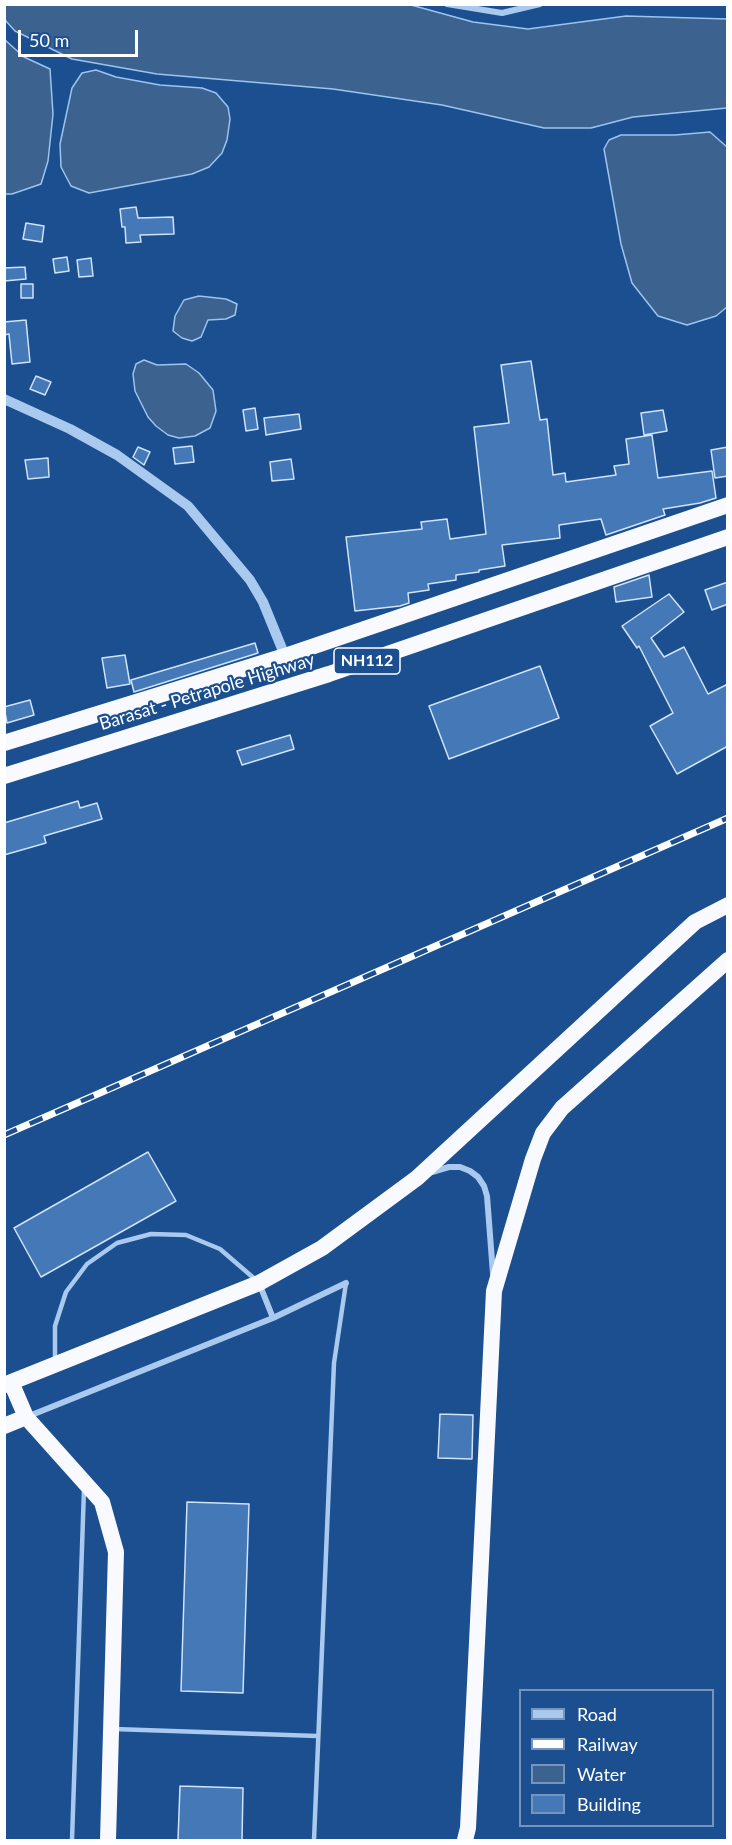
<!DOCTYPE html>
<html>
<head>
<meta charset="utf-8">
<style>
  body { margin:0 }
  #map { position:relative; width:732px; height:1845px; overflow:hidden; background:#1b4f8f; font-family:Lato,sans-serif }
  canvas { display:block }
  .frame { position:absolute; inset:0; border:6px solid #fff; pointer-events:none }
  .legend { position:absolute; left:519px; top:1689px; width:195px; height:138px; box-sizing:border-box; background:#1b4f8f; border:2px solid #7695bc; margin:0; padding:8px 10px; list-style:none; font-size:18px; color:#fff }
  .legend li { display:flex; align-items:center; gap:12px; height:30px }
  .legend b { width:30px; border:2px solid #7695bc }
  .scale { position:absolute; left:18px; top:30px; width:120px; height:27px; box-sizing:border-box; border:3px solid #fff; border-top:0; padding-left:8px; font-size:18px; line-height:21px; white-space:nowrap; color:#fff; -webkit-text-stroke:4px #1b4f8f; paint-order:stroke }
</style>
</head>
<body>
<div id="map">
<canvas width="732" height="1845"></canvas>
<div class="frame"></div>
<ul class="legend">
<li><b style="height:8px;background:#a9c9ee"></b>Road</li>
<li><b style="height:8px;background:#fff"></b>Railway</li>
<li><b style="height:16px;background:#3c6290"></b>Water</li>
<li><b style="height:16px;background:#4478b7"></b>Building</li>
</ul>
<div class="scale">50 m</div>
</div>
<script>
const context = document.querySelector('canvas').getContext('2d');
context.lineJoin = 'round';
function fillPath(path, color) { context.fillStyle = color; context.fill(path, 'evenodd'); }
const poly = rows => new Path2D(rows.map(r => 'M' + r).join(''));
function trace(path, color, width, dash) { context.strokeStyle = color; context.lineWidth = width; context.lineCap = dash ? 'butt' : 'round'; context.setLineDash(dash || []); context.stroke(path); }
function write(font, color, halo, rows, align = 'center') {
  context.font = font + ' Lato,sans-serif'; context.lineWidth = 4.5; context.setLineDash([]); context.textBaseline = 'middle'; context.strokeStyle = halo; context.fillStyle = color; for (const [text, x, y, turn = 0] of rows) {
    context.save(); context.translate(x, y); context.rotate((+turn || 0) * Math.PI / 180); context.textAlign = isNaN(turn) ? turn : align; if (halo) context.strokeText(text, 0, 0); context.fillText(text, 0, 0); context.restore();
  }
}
const water = poly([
  [4,5,411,5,473,22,528,29,626,16,727,19,727,108,633,117,591,128,544,128,442,105,333,89,157,74,72,59,15,31,5,20,4,5],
  [5,40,24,57,50,69,53,114,48,161,41,184,12,194,4,194,5,40],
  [96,70,116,77,160,85,202,88,216,93,228,107,230,119,227,140,222,153,209,167,192,174,89,193,71,186,61,167,60,144,72,88,82,73,96,70],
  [710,132,727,147,727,307,716,316,687,325,658,316,632,283,621,244,604,149,609,140,621,135,675,135,710,132],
  [199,296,226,299,237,304,235,315,226,319,208,320,201,337,192,341,182,338,173,331,175,316,184,300,199,296],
  [144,360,157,365,186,364,199,373,213,390,216,411,210,428,195,436,179,438,168,435,156,426,148,417,135,391,133,374,136,364,144,360]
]);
const building = poly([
  [136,207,138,218,173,217,174,234,140,235,141,242,126,243,125,227,122,227,120,209,136,207],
  [26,223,44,226,42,242,23,239,26,223],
  [67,257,69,271,55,273,53,259,67,257],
  [91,258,93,276,79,277,77,260,91,258],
  [25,267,26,279,4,281,4,268,25,267],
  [21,284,33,284,33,298,21,298,21,284],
  [26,320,30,362,12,364,9,334,4,335,4,322,26,320],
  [531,361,540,420,547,419,553,475,565,473,566,482,616,475,614,466,629,464,626,439,652,435,658,478,712,471,716,498,700,503,663,509,665,515,606,535,601,519,559,525,560,538,502,545,505,566,479,570,479,572,456,575,456,580,428,584,429,590,408,593,409,603,400,606,355,611,346,537,422,529,421,522,447,519,450,539,486,534,474,427,509,423,501,365,531,361],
  [36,376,51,382,45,395,30,389,36,376],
  [255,408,258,429,246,431,243,410,255,408],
  [663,410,667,431,644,435,641,413,663,410],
  [299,414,301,429,266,435,264,418,299,414],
  [192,446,194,462,175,464,173,448,192,446],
  [138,447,150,452,144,465,133,457,138,447],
  [728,447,728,476,715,478,711,450,728,447],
  [48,458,49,477,28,479,25,460,48,458],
  [291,459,294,479,272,481,270,462,291,459],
  [649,575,652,597,616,602,614,587,649,575],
  [728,582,728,604,712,610,705,590,728,582],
  [669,594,684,612,651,638,664,657,684,647,708,694,728,684,728,746,677,774,650,726,673,713,639,646,637,648,622,626,669,594],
  [255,643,258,653,134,692,131,680,255,643],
  [125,655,130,684,107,688,102,658,125,655],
  [540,666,559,718,449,759,429,706,540,666],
  [30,700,34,715,7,723,4,707,30,700],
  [290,735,294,749,242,765,237,751,290,735],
  [78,801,80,808,97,803,102,819,44,836,46,843,4,855,4,823,78,801],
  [148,1152,176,1201,41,1277,14,1228,148,1152],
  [440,1414,473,1415,472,1459,438,1458,440,1414],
  [187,1502,249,1504,243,1693,181,1691,187,1502],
  [180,1786,243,1788,242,1840,178,1840,180,1786]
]);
const service = poly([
  [55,1362,55,1326,66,1292,87,1264,117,1243,151,1234,186,1235,220,1249,256,1280],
  [114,1729,317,1736],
  [72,1840,84,1489],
  [314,1840,334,1363,346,1283]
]);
const minor = poly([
  [447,4,502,13,540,4],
  [432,1172,449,1167,460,1167,470,1171,478,1177,484,1186,487,1196,493,1274],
  [259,1283,273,1318],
  [29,1416,273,1318,346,1283]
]);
const tertiary = poly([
  [4,399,70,429,117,455,188,506,250,580,263,602,285,656]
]);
const trunk = poly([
  [4,743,285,656,728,505],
  [4,776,329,674,728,537],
  [11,1382,26,1417,102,1502,116,1552,108,1840],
  [4,1385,259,1283,322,1248,417,1178,695,922,728,905],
  [4,1426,26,1417],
  [465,1840,468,1828,494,1291,533,1159,543,1133,562,1108,728,960]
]);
const rail = poly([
  [4,1135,728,818]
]);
const shields = [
  [367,661,66]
];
const shieldNames = [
  ["NH112",367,661]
];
const streetNames = [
  ["Barasat - Petrapole Highway",207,692,-17]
];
fillPath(water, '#3c6290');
trace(water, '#9cc4f0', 1.5);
fillPath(building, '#4478b7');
trace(building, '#cfe3fa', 1.5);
trace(service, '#a9c9ee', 4.5);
trace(minor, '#a9c9ee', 6);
trace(tertiary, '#a9c9ee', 10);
trace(trunk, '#f8faff', 16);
trace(rail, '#fff', 7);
trace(rail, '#1b4f8f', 4.5, [14]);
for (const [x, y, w] of shields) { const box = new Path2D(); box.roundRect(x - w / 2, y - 13, w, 26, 4.5); context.fillStyle = '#1b4f8f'; context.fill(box); trace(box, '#fff', 1.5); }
write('bold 16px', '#fff', null, shieldNames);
write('18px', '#fff', '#1b4f8f', streetNames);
</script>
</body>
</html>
